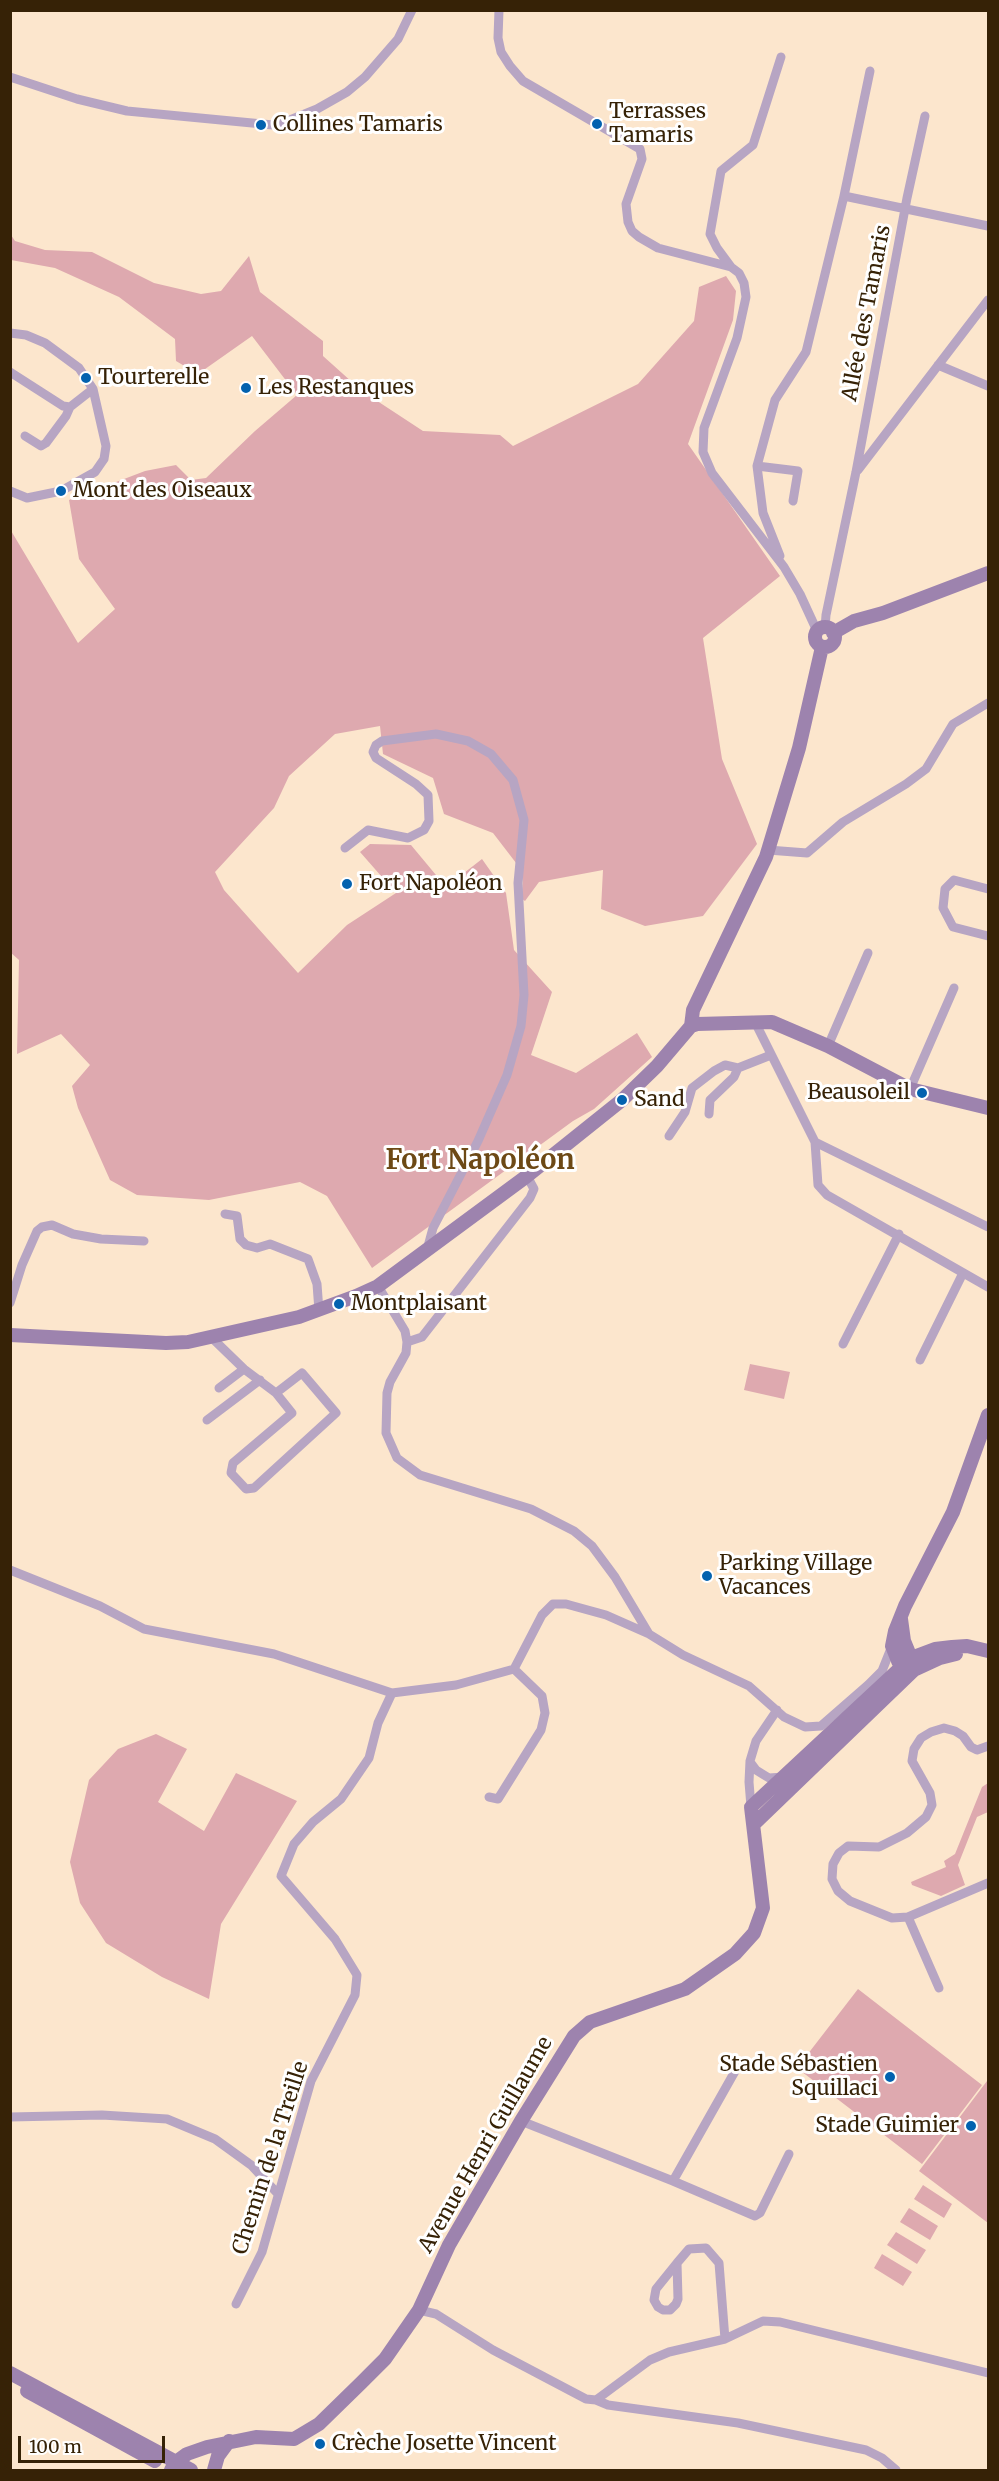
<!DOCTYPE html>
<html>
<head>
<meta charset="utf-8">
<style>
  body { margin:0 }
  #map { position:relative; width:999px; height:2481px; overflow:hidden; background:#fce6cd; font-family:Merriweather,serif }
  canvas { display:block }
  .frame { position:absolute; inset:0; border:12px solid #362206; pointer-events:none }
  .scale { position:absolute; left:18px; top:2436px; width:147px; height:27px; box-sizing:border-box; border:3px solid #362206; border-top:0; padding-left:8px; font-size:18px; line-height:21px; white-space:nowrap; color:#362206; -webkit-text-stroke:4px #fff; paint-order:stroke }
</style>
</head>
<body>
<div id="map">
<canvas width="999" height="2481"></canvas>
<div class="frame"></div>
<div class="scale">100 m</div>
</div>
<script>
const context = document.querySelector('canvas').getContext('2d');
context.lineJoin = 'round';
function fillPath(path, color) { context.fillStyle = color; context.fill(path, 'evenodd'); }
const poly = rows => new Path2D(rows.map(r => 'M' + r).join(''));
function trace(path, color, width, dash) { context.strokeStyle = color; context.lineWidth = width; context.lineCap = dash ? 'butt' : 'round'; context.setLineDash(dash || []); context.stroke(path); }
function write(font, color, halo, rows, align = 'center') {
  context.font = font + ' Merriweather,serif'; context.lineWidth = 6; context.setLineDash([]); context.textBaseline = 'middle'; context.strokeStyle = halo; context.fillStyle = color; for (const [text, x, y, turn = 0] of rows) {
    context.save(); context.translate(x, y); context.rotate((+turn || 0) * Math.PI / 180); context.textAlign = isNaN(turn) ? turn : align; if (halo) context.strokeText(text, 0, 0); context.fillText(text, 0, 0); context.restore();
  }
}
const green = poly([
  [11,235,15,241,45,250,92,252,154,283,201,294,221,291,249,256,260,292,323,341,323,356,362,391,423,431,500,435,513,446,638,384,694,321,699,287,726,276,736,291,733,320,688,444,780,576,703,638,722,759,757,844,703,916,645,926,601,909,603,870,539,882,525,901,522,899,523,872,493,833,444,814,433,778,383,754,380,726,335,734,289,776,274,808,215,872,224,890,298,973,347,925,396,893,360,852,370,844,411,845,446,887,482,859,506,893,514,950,552,992,531,1055,576,1073,637,1033,652,1057,594,1109,573,1121,372,1268,327,1196,300,1182,209,1200,137,1195,110,1180,78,1108,72,1086,90,1065,61,1034,17,1054,19,960,10,952,10,529,78,643,115,609,79,559,69,500,145,471,176,465,191,480,206,478,255,431,297,395,252,336,198,374,176,361,175,339,119,297,55,268,11,260],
  [750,1364,790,1372,784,1399,744,1390],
  [156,1734,187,1749,158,1802,204,1831,236,1773,297,1801,221,1924,209,1999,162,1977,106,1943,80,1903,70,1862,89,1780,118,1749],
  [988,1783,988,1812,977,1817,958,1865,965,1885,941,1896,912,1885,911,1882,946,1867,944,1861,955,1854,982,1787],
  [858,1989,982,2085,922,2164,797,2068],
  [987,2081,988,2082,988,2223,919,2171],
  [923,2185,952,2204,944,2218,914,2199],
  [909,2208,938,2226,930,2240,900,2222],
  [896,2232,926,2250,917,2264,887,2245],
  [882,2254,912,2272,903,2286,874,2268]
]);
const street = poly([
  [499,10,498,38,501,52,510,66,523,81,640,149,642,159,626,204,628,222,632,231,639,237,658,248,731,267,739,273,744,283,746,297,737,338,704,428,703,452,712,473,784,567,800,594,817,631],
  [10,77,77,99,127,111,273,125,285,122,317,109,347,92,365,77,398,39,412,10],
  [844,196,988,226],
  [731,267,717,248,710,234,721,171,753,145,781,57],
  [10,333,26,335,45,343,79,368,93,389,106,446,104,459,95,472,61,491,27,498,10,491],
  [938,365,988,386],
  [10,372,63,406,70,407],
  [25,436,41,446,46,443,66,416,70,407,93,389],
  [757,466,798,471,793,501],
  [858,470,988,300],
  [780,556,763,513,757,466,775,400,806,352,844,196,870,71],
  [825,628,826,615,856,472,907,198,925,116],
  [345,848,368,830,408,838,424,830,429,821,428,795,416,784,376,758,373,752,376,745,382,741,436,734,468,741,491,754,513,780,524,820,518,883,524,995,521,1026,507,1075,478,1141,433,1228,427,1250],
  [768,850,807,853,843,822,906,784,926,769,953,724,988,703],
  [988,889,954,880,945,889,943,908,953,927,988,936],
  [755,1022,815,1142,988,1227],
  [828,1046,868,953],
  [910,1089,954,988],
  [709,1114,710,1100,734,1077,738,1068],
  [669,1136,685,1112,692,1088,714,1071,725,1065,738,1068,771,1055],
  [815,1142,818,1185,827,1195,988,1287],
  [225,1214,237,1216,240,1239,246,1245,257,1248,270,1244,308,1259,317,1284,319,1311],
  [378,1286,405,1331,407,1342,406,1353,390,1382,387,1393,386,1433,397,1458,420,1475,531,1509,574,1531,592,1546,615,1577,649,1634],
  [10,1303,22,1265,37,1231,42,1227,52,1225,73,1234,101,1239,144,1241],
  [212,1338,244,1369,276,1393,292,1413,233,1463,231,1473,246,1489,254,1488,336,1413,302,1373,276,1393],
  [407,1342,422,1337,530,1198,534,1189,527,1176],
  [843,1344,899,1234],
  [920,1360,963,1273],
  [219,1388,244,1369],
  [207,1420,260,1380],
  [10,1570,100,1606,144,1629,274,1654,392,1693,456,1685,514,1669,542,1615,553,1604,566,1604,606,1615,649,1634,683,1655,749,1686,784,1717,805,1727,821,1726,868,1685,882,1671,892,1646],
  [988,1746,977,1750,971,1747,963,1736,955,1731,944,1728,931,1732,921,1738,914,1749,912,1761,930,1793,932,1805,926,1817,907,1833,879,1847,848,1846,839,1853,833,1864,832,1879,838,1891,850,1901,892,1918,908,1917,988,1883],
  [750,1762,756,1770,764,1775,769,1778,784,1777],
  [489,1797,498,1799,541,1730,545,1713,542,1696,514,1669],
  [751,1807,749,1782,750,1761,756,1741,777,1710],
  [908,1917,939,1988],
  [10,2117,102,2115,167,2119,215,2139,251,2165,278,2194],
  [521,2121,673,2181,738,2066],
  [673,2181,755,2216,760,2213,789,2154],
  [677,2263,678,2299,676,2304,670,2310,663,2310,658,2307,654,2300,656,2289,677,2263,689,2249,706,2248,719,2263,725,2339],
  [236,2304,262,2252,311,2081,355,1995,357,1975,335,1939,281,1876,294,1844,313,1822,341,1799,369,1758,378,1723,392,1693],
  [419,2310,436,2314,493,2350,586,2399,596,2400,650,2360,669,2352,725,2339,763,2321,780,2322,988,2373],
  [596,2400,608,2405,738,2423,866,2450,882,2458,896,2470]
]);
const secondary = poly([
  '815 637a10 10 0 1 1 20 0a10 10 0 1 1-20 0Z',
  [833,633,854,621,883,613,988,573],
  [691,1026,693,1010,766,857,799,748,822,647],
  [10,1335,166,1343,188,1342,299,1317,356,1296,378,1286,527,1176,622,1100,657,1066,691,1026,697,1024,772,1022,828,1046,910,1089,988,1108],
  [901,1619,904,1641,911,1658,908,1666],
  [910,1670,902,1667,898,1661,892,1646,895,1631,905,1606,953,1512,988,1415],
  [754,1824,914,1670,940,1658,956,1654],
  [10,2373,191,2470],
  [27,2391,155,2461],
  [171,2470,176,2462,187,2454,207,2447,256,2437,294,2439,319,2424,361,2383,385,2359,419,2310,449,2245,521,2121,574,2036,590,2022,685,1989,735,1954,754,1933,763,1908,751,1807,911,1658,935,1649,952,1647,967,1646,988,1651],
  [214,2470,218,2456,229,2441]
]);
const markers = [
  [597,124,6,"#0362af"],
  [261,125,6,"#0362af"],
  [86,378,6,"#0362af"],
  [246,388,6,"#0362af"],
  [61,491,6,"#0362af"],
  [347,884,6,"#0362af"],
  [922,1093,6,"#0362af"],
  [622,1100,6,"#0362af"],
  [339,1304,6,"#0362af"],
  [707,1576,6,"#0362af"],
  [890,2077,6,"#0362af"],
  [971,2126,6,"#0362af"],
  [320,2444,6,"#0362af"]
];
const poiNames = [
  ["Terrasses",609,112],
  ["Tamaris",609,136],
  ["Collines Tamaris",273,125],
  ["Tourterelle",98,378],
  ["Les Restanques",258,388],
  ["Mont des Oiseaux",73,491],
  ["Fort Napoléon",359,884],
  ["Beausoleil",910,1093,"right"],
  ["Sand",634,1100],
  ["Montplaisant",351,1304],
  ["Parking Village",719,1564],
  ["Vacances",719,1588],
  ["Stade Sébastien",878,2065,"right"],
  ["Squillaci",878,2089,"right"],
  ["Stade Guimier",959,2126,"right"],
  ["Crèche Josette Vincent",332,2444]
];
const streetNames = [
  ["Allée des Tamaris",867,313,-79],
  ["Avenue Henri Guillaume",486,2145,-60],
  ["Chemin de la Treille",271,2158,-72]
];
const districtNames = [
  ["Fort Napoléon",480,1161]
];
fillPath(green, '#dea9af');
trace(street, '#b7a5c3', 9);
trace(secondary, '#9d83ae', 14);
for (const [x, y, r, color] of markers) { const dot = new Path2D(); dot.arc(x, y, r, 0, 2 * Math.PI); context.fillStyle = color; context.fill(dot); trace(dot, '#fff', 2); }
write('21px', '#362206', '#fff', poiNames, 'left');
write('21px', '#362206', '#fff', streetNames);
write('bold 27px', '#6d4915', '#fff', districtNames);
</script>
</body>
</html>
